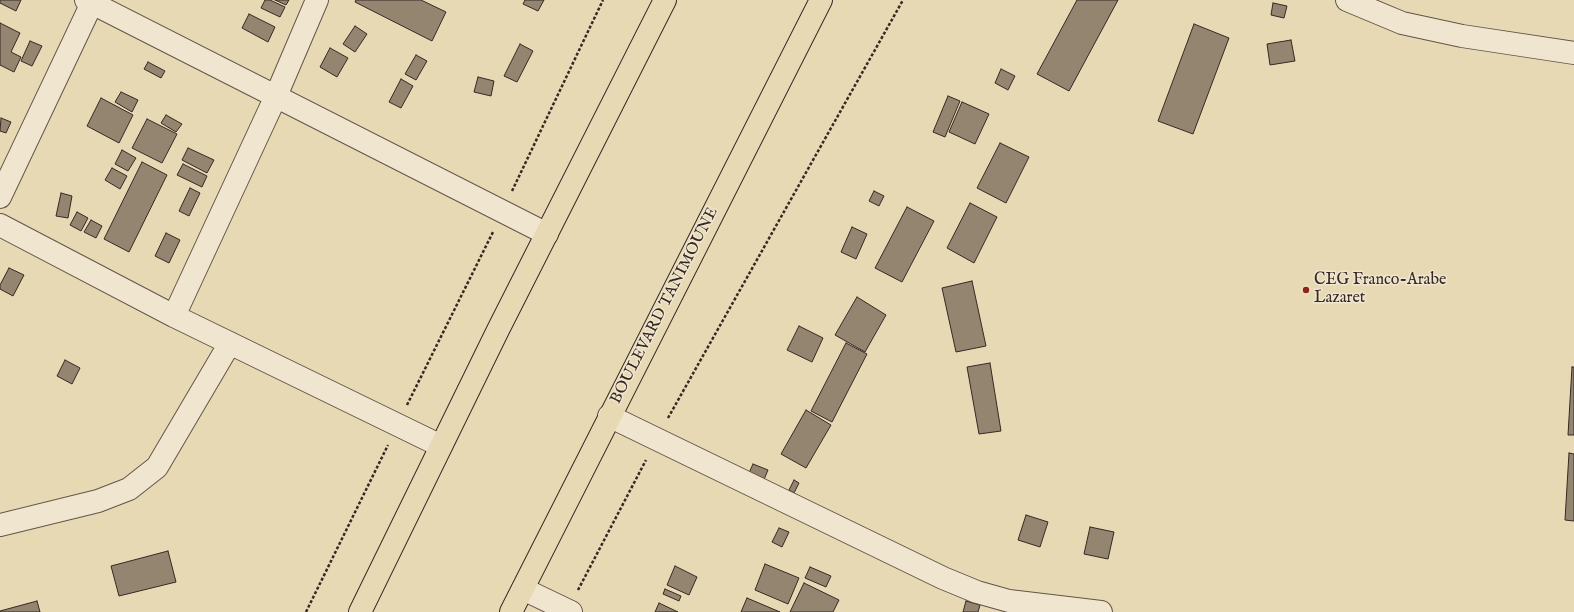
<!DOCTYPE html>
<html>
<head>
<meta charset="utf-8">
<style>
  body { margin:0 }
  canvas { display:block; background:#e8d9b5 }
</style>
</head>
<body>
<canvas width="1574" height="612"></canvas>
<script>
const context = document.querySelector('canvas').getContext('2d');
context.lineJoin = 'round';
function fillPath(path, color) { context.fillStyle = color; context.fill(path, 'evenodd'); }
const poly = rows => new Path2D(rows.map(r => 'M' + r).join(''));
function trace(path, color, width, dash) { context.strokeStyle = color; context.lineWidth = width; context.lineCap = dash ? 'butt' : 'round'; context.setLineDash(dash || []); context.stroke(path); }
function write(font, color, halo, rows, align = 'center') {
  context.font = font + ' "IM FELL English",serif'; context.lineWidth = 3; context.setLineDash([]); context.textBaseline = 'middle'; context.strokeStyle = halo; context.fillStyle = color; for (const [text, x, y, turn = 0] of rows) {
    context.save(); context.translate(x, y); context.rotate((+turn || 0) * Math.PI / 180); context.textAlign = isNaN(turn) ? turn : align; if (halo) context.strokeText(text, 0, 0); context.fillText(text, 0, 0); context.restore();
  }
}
const building = poly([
  [0,0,21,0,16,11,0,3,0,0],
  [265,0,270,0,285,7,280,17,261,8,265,0],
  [275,0,289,0,286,5,275,0],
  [356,0,421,0,446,12,432,41,355,2,356,0],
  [525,0,544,0,538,11,523,4,525,0],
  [1077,0,1118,0,1069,91,1037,74,1077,0],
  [1273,3,1287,6,1284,18,1271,15,1273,3],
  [249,14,275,27,268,42,242,28,249,14],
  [0,23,20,33,11,52,21,57,14,72,0,65,0,23],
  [1194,24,1229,38,1193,134,1158,121,1194,24],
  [355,26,367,34,355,52,343,44,355,26],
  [1291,40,1295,61,1270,65,1267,44,1291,40],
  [30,41,42,46,32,66,21,61,30,41],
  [520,44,533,51,517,82,504,76,520,44],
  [330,48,348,58,337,77,320,67,330,48],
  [416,55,427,61,416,80,405,74,416,55],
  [148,62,165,71,161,78,144,69,148,62],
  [1001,69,1015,76,1008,90,995,83,1001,69],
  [478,77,494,81,491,96,474,92,478,77],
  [401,79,413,86,401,108,389,102,401,79],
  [121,92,138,100,132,112,115,102,121,92],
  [948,96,960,101,945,137,933,132,948,96],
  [101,98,133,115,119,143,87,126,101,98],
  [962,102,989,114,975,144,949,132,962,102],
  [166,115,182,124,176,132,161,123,166,115],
  [1,118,11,122,6,133,0,131,1,118],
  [147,119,177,134,162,163,132,148,147,119],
  [1000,143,1029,157,1006,203,977,188,1000,143],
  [188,148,214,160,207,173,182,160,188,148],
  [122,150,136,158,128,171,115,164,122,150],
  [142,162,167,175,129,252,104,239,142,162],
  [183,164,207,176,202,187,177,175,183,164],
  [112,168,127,176,120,189,105,180,112,168],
  [190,188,200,193,189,216,179,211,190,188],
  [874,191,884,196,879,206,869,201,874,191],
  [61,193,72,196,68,218,56,216,61,193],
  [970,203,997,217,974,263,947,248,970,203],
  [907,207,934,221,902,282,875,268,907,207],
  [77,212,88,218,81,231,70,225,77,212],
  [91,220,102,226,96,238,84,232,91,220],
  [852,227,867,234,856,259,841,252,852,227],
  [166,233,180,240,169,263,155,256,166,233],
  [9,268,24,275,13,296,0,289,0,285,9,268],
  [972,281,986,346,956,352,942,288,972,281],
  [857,297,886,315,865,352,835,335,857,297],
  [799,326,823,338,812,362,787,350,799,326],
  [846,343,867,354,832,422,811,411,846,343],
  [65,360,80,368,72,384,57,376,65,360],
  [990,363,1001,431,979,434,967,367,990,363],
  [1572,367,1574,367,1574,435,1568,435,1572,367],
  [806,410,831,425,806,468,781,454,806,410],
  [1569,453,1574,454,1574,521,1565,520,1569,453],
  [753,464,768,470,763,482,748,475,753,464],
  [794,480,799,483,794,493,789,490,794,480],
  [1026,515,1048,522,1040,547,1018,540,1026,515],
  [1090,527,1114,532,1108,559,1084,554,1090,527],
  [779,528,789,532,782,547,772,542,779,528],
  [168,551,176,582,119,596,111,566,168,551],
  [765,564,799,578,788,604,755,590,765,564],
  [675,566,697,577,689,595,667,585,675,566],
  [810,567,831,576,826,587,805,578,810,567],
  [804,583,839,600,833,612,790,612,804,583],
  [665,589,681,596,679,601,663,594,665,589],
  [747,598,780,612,741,612,747,598],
  [37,601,40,612,0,612,0,611,37,601],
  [966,601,980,605,978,612,963,612,966,601],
  [659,603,678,612,655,612,659,603]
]);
const path = poly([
  [512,191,603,0],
  [407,405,493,232],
  [668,418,903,0],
  [578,590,646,460],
  [306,612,388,445]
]);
const minor = poly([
  [86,0,547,234],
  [1347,0,1402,23,1462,36,1574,53],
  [0,197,92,3],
  [0,225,174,316,441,446],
  [174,316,276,96,317,0],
  [609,416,943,578,977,592,1009,601,1101,612],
  [0,525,98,501,129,489,157,467,230,343],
  [523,589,571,612]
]);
const primary = poly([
  [360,612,498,330,665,0],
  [511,612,821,0]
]);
const markers = [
  [1306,290,4,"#8f2418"]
];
const poiNames = [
  ["CEG Franco-Arabe",1314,281],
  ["Lazaret",1314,299]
];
const streetNames = [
  ["BOULEVARD TANIMOUNE",665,306,-63]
];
fillPath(building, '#93856f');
trace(building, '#362924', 1);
trace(minor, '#625548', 24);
trace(primary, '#362924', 24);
trace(path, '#362924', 2.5, [3, 2]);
trace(minor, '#f0e6cf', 22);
trace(primary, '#e8d9b5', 22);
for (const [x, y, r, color] of markers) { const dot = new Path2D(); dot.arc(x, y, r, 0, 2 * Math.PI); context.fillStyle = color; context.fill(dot); trace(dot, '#f0e6cf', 1.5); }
write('16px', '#362924', '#f0e6cf', poiNames, 'left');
write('16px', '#362924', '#f0e6cf', streetNames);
</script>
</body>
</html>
